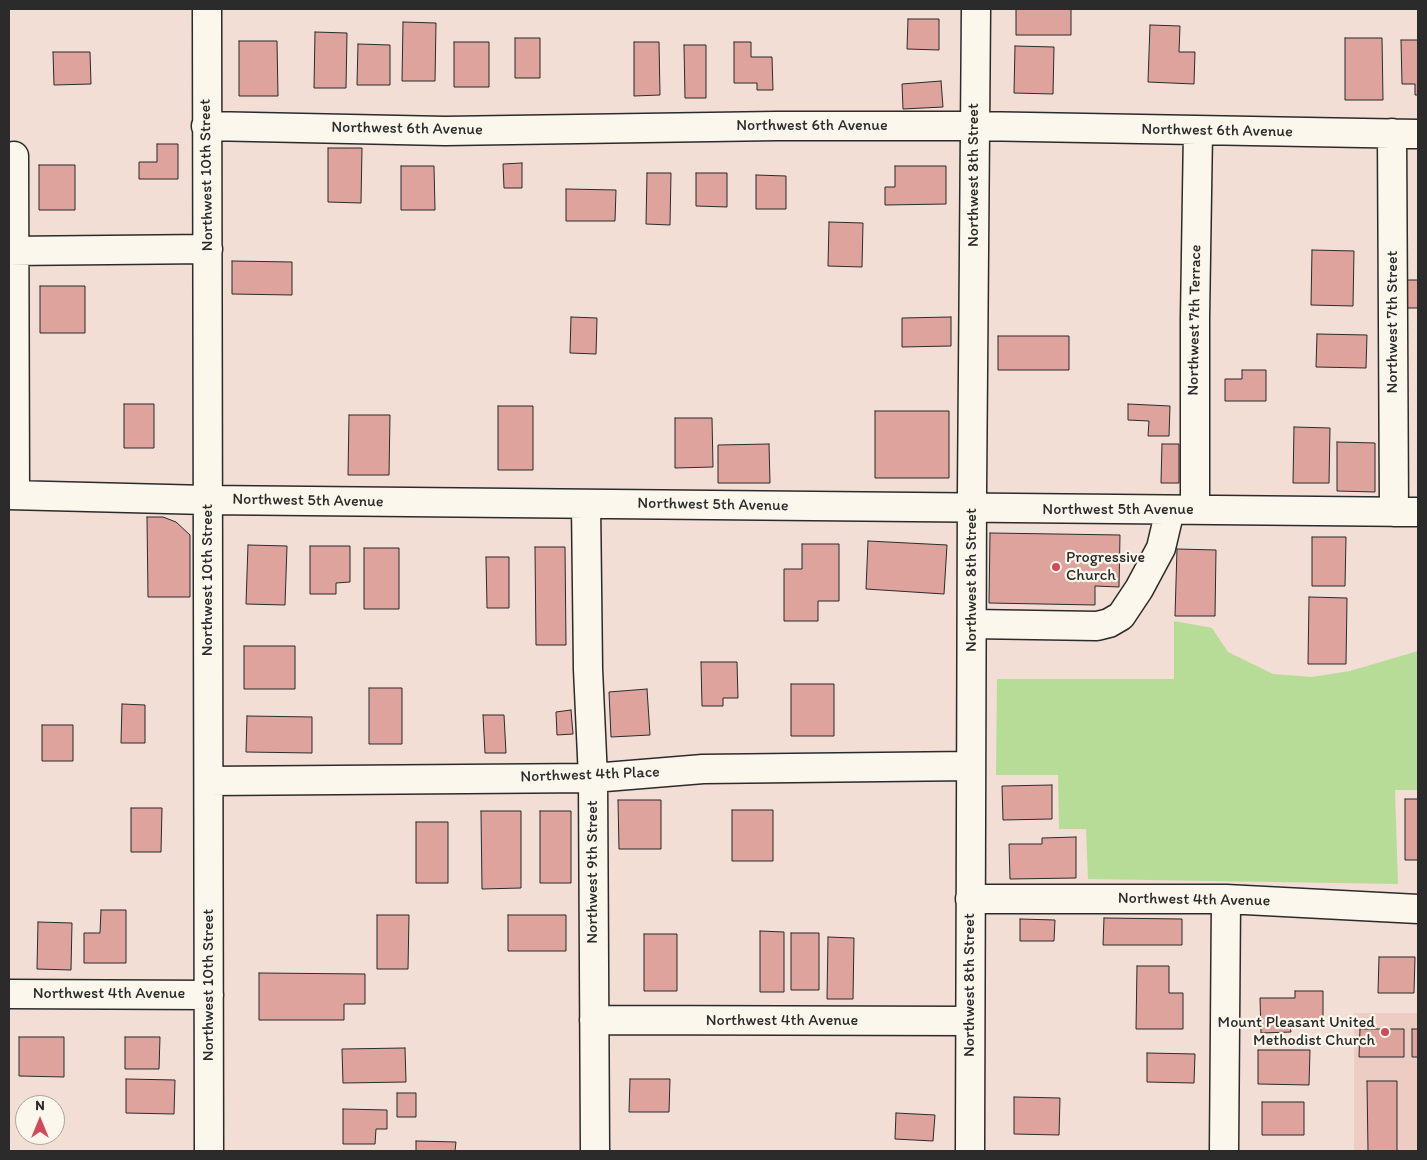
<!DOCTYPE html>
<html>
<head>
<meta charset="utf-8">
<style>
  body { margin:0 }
  #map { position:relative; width:1427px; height:1160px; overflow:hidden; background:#f2ded4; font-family:Itim,sans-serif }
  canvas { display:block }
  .frame { position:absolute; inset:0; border:10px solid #2b2b2b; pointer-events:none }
  .north { position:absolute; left:15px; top:1095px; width:50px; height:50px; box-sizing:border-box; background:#fbf7ec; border:1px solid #a8a59f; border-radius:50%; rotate:0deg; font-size:14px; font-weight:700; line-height:20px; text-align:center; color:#2b2b2b }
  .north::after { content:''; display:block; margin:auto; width:18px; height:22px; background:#d1495b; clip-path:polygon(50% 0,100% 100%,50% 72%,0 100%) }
</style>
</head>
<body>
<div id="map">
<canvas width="1427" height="1160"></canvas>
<div class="frame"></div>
<div class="north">N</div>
</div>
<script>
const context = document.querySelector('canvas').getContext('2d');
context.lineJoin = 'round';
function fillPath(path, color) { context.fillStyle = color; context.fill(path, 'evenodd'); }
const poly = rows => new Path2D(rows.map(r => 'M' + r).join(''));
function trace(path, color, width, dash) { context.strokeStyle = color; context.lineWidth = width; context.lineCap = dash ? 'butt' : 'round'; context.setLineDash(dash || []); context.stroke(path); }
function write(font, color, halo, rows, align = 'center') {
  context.font = font + ' Itim,sans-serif'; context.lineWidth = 4.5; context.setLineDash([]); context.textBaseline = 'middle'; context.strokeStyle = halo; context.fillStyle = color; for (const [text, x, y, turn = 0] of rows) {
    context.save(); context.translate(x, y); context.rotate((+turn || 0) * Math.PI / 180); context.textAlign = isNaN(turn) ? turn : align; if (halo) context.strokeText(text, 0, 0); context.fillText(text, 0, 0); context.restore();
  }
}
const built = poly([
  [1354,1013,1418,1013,1418,1151,1354,1151]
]);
const green = poly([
  [1174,621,1212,628,1228,652,1273,674,1312,677,1350,671,1418,651,1418,790,1395,790,1398,884,1088,879,1086,829,1059,829,1058,775,996,775,997,679,1174,679]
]);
const building = poly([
  [1016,9,1071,9,1071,35,1016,35,1016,9],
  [908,19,939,19,939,50,907,49,908,19],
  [403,22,436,23,435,81,402,81,403,22],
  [1150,25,1180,26,1179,52,1195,52,1194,84,1148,82,1150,25],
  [315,32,347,33,346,88,314,88,315,32],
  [515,38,540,38,540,78,515,78,515,38],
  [1345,38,1382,38,1383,100,1345,100,1345,38],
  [1401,40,1418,40,1418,95,1415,95,1415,84,1402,84,1401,40],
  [239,41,277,41,278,96,239,96,239,41],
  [454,42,489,42,489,87,454,87,454,42],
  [634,42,659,42,660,95,634,96,634,42],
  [734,42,751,42,751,57,772,57,773,90,757,90,757,83,734,83,734,42],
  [358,44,390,45,390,85,357,85,358,44],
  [684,45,706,45,706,98,685,98,684,45],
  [1015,46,1054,47,1053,94,1014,93,1015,46],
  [53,52,90,52,91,84,54,85,53,52],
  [941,81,943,107,903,109,902,84,941,81],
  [157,144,178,144,178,179,139,179,139,162,157,162,157,144],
  [328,148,362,148,361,203,328,202,328,148],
  [522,163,522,188,504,188,503,164,522,163],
  [39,165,75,165,75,210,39,210,39,165],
  [401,166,434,166,435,210,401,210,401,166],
  [895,166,946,166,946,204,885,205,885,187,895,187,895,166],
  [647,173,671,173,670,225,646,224,647,173],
  [696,173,727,173,727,207,696,206,696,173],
  [756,175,786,176,786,209,756,209,756,175],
  [566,189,616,190,615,221,566,221,566,189],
  [829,222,863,223,862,267,828,266,829,222],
  [1312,250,1354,251,1353,306,1311,305,1312,250],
  [232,261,292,262,292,295,232,294,232,261],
  [1405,280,1418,280,1418,308,1405,308,1405,280],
  [40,286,85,286,85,333,40,333,40,286],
  [571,317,597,318,596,354,570,353,571,317],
  [951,317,951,346,902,347,902,318,951,317],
  [1317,334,1367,335,1366,368,1316,367,1317,334],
  [998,336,1069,336,1069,370,998,370,998,336],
  [1242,370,1266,370,1266,401,1225,401,1225,379,1242,379,1242,370],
  [124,404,154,404,154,448,124,448,124,404],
  [1128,404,1170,406,1169,436,1148,436,1149,421,1128,420,1128,404],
  [498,406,533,406,533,470,498,470,498,406],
  [875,411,949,411,949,478,875,478,875,411],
  [349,415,390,415,389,475,348,475,349,415],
  [675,418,712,418,713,467,675,468,675,418],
  [1294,427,1330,428,1329,483,1293,483,1294,427],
  [1337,442,1375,443,1375,492,1337,491,1337,442],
  [769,444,770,483,718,483,718,445,769,444],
  [1162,444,1179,444,1179,483,1161,483,1162,444],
  [147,517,163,517,176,522,190,535,190,597,148,597,147,517],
  [990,533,1120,535,1119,587,1095,586,1095,605,989,603,990,533],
  [1312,537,1346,537,1345,586,1312,586,1312,537],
  [868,541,947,545,944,594,866,589,868,541],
  [802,544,839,544,839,601,818,601,818,621,784,621,784,569,802,569,802,544],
  [248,545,287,546,285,605,246,604,248,545],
  [310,546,350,546,350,582,336,583,336,594,310,594,310,546],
  [535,547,565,547,566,645,536,645,535,547],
  [364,548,399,548,399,609,364,609,364,548],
  [1177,549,1216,550,1215,616,1175,616,1177,549],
  [486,557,509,557,509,608,487,608,486,557],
  [1309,597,1347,598,1346,664,1308,664,1309,597],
  [244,646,295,646,295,689,244,689,244,646],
  [701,662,737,662,738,698,723,698,723,706,702,706,701,662],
  [791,684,834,684,834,736,791,736,791,684],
  [369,688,402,688,402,744,369,744,369,688],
  [647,689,650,735,611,737,609,692,647,689],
  [122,704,145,705,145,743,121,743,122,704],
  [571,710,573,734,557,735,556,712,571,710],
  [483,715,504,715,506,753,485,753,483,715],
  [247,716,312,717,312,753,246,752,247,716],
  [42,725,73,725,73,761,42,761,42,725],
  [1052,785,1052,819,1003,820,1002,786,1052,785],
  [1405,799,1418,799,1418,860,1405,860,1405,799],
  [618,800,661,800,661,849,619,849,618,800],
  [131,808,162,808,161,852,131,852,131,808],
  [732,810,773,810,773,861,732,861,732,810],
  [481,811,521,811,521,888,482,889,481,811],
  [540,811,571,811,571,883,540,883,540,811],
  [416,822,448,822,448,883,416,883,416,822],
  [1076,837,1076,878,1010,879,1009,844,1042,844,1042,838,1076,837],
  [101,910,126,910,126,963,84,963,84,933,100,933,101,910],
  [377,915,409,915,408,969,377,969,377,915],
  [508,915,566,915,566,951,508,951,508,915],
  [1104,918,1182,919,1182,945,1103,945,1104,918],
  [1020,919,1055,920,1054,941,1020,941,1020,919],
  [38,922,72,923,71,970,37,969,38,922],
  [760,931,784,932,784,992,760,992,760,931],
  [791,933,819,933,819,990,791,990,791,933],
  [644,934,677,934,677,991,644,991,644,934],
  [828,937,854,938,853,999,827,999,828,937],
  [1379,957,1415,957,1414,993,1378,993,1379,957],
  [1137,966,1169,966,1169,993,1183,993,1183,1029,1136,1029,1137,966],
  [259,973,365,974,365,1004,344,1004,344,1020,259,1020,259,973],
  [1295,991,1323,991,1323,1026,1290,1026,1291,1032,1261,1033,1260,998,1295,998,1295,991],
  [1360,1029,1404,1029,1404,1057,1359,1057,1360,1029],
  [1412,1029,1418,1029,1418,1057,1412,1057,1412,1029],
  [19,1037,64,1037,64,1077,19,1076,19,1037],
  [125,1037,160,1037,159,1069,125,1069,125,1037],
  [405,1048,406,1082,343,1083,342,1049,405,1048],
  [1258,1050,1310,1050,1309,1085,1258,1084,1258,1050],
  [1147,1053,1195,1054,1194,1083,1147,1082,1147,1053],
  [126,1079,175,1080,174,1114,126,1113,126,1079],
  [630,1079,670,1079,669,1112,629,1112,630,1079],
  [1367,1081,1397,1081,1397,1151,1368,1151,1367,1081],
  [397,1093,416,1093,416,1117,397,1117,397,1093],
  [1014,1097,1060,1098,1059,1135,1014,1134,1014,1097],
  [1262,1102,1304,1102,1304,1135,1262,1135,1262,1102],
  [343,1109,387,1110,387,1129,376,1129,375,1144,343,1144,343,1109],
  [896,1113,935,1115,933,1141,895,1139,896,1113],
  [416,1141,456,1142,455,1151,416,1151,416,1141]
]);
const minor = poly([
  [207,9,209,1151],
  [206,126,445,131,777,126,974,126,1418,134],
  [1392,133,1394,512],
  [14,156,15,495],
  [9,251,208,249],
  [9,495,207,500,1418,512],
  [586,504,588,669,593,778,595,1151],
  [1195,510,1195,317,1198,131],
  [972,624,1097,626,1109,623,1121,616,1139,589,1161,548,1170,510],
  [209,781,593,778,703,769,971,766],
  [970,899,1226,899,1418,909],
  [9,994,209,995],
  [594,1020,970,1021],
  [970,1151,972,490,976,9],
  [1224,1151,1226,899]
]);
const markers = [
  [1056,567,5,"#d1495b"],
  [1385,1032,5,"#d1495b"]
];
const streetNames = [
  ["Northwest 6th Avenue",812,126],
  ["Northwest 6th Avenue",407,129,1],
  ["Northwest 6th Avenue",1217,131,1],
  ["Northwest 10th Street",207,175,-91],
  ["Northwest 8th Street",974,175,-90],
  ["Northwest 7th Terrace",1195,320,-89],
  ["Northwest 7th Street",1393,322,-90],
  ["Northwest 5th Avenue",308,501,1],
  ["Northwest 5th Avenue",713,505,1],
  ["Northwest 5th Avenue",1118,510],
  ["Northwest 10th Street",208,580,-90],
  ["Northwest 8th Street",972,580,-90],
  ["Northwest 4th Place",590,775,-2],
  ["Northwest 9th Street",593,872,-90],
  ["Northwest 4th Avenue",1194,900,1],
  ["Northwest 10th Street",209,985,-90],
  ["Northwest 8th Street",970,985,-90],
  ["Northwest 4th Avenue",109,994],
  ["Northwest 4th Avenue",782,1021]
];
const poiNames = [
  ["Progressive",1066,558],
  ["Church",1066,576],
  ["Mount Pleasant United",1375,1023,"right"],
  ["Methodist Church",1375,1041,"right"]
];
fillPath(built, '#ecccc3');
fillPath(green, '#b6dc98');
fillPath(building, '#dda39c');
trace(building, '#2b2b2b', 1);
trace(minor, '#2b2b2b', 31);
trace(minor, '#fbf7ec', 28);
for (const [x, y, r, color] of markers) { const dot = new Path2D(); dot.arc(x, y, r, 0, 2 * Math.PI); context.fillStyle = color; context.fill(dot); trace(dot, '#fbf7ec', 2); }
write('16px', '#2b2b2b', '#fbf7ec', streetNames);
write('16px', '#2b2b2b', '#fbf7ec', poiNames, 'left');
</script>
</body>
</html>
